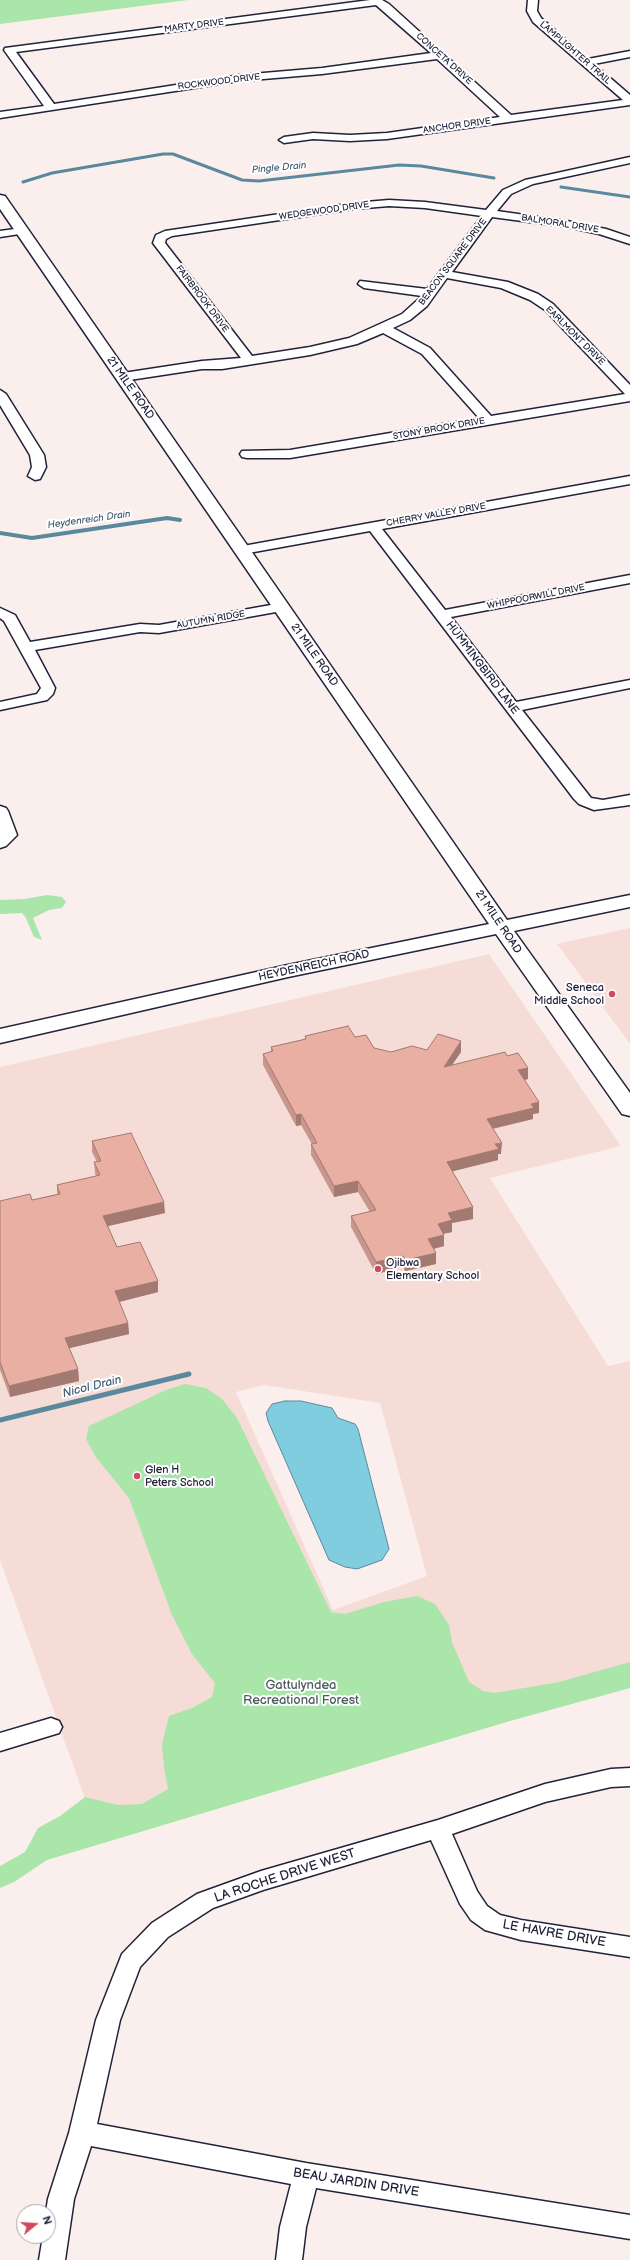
<!DOCTYPE html>
<html>
<head>
<meta charset="utf-8">
<style>
  body { margin:0 }
  #map { position:relative; width:630px; height:2260px; overflow:hidden; background:#fbefed; font-family:"Balsamiq Sans",sans-serif }
  canvas { display:block }
  .north { position:absolute; left:16px; top:2204px; width:40px; height:40px; box-sizing:border-box; background:#fff; border:1px solid #a7a7b1; border-radius:50%; rotate:72deg; font-size:11px; font-weight:700; line-height:16px; text-align:center; color:#22223b }
  .north::after { content:''; display:block; margin:auto; width:14px; height:18px; background:#d1495b; clip-path:polygon(50% 0,100% 100%,50% 72%,0 100%) }
</style>
</head>
<body>
<div id="map">
<canvas width="630" height="2260"></canvas>
<div class="north">N</div>
</div>
<script>
const context = document.querySelector('canvas').getContext('2d');
context.lineJoin = 'round';
function fillPath(path, color) { context.fillStyle = color; context.fill(path, 'evenodd'); }
const poly = rows => new Path2D(rows.map(r => 'M' + r).join(''));
function trace(path, color, width, dash) { context.strokeStyle = color; context.lineWidth = width; context.lineCap = dash ? 'butt' : 'round'; context.setLineDash(dash || []); context.stroke(path); }
function write(font, color, halo, rows, align = 'center') {
  context.font = font + ' "Balsamiq Sans",sans-serif'; context.lineWidth = 4; context.setLineDash([]); context.textBaseline = 'middle'; context.strokeStyle = halo; context.fillStyle = color; for (const [text, x, y, turn = 0] of rows) {
    context.save(); context.translate(x, y); context.rotate((+turn || 0) * Math.PI / 180); context.textAlign = isNaN(turn) ? turn : align; if (halo) context.strokeText(text, 0, 0); context.fillText(text, 0, 0); context.restore();
  }
}
const built = poly([
  [630,928,630,1044,557,944],
  [489,954,621,1146,490,1178,608,1366,630,1361,630,1679,98,1835,0,1560,0,1067],
  [264,1385,380,1403,427,1576,333,1610,236,1392]
]);
const green = poly([
  [0,0,188,0,0,24],
  [47,895,62,897,66,902,62,908,49,910,33,918,42,940,34,937,26,918,22,913,0,914,0,900,24,899],
  [185,1384,206,1388,222,1399,237,1418,331,1612,345,1614,384,1602,417,1596,435,1604,449,1625,452,1642,469,1682,483,1691,495,1693,559,1682,630,1662,630,1688,510,1721,47,1860,14,1882,0,1888,0,1866,25,1852,38,1828,60,1816,85,1797,118,1805,142,1804,168,1789,164,1768,162,1744,169,1716,192,1708,212,1697,215,1683,192,1654,172,1615,129,1498,95,1456,86,1439,89,1426,166,1390]
]);
const water = poly([
  [285,1401,301,1401,332,1408,338,1418,355,1424,358,1429,389,1549,382,1560,357,1569,345,1567,329,1560,268,1421,266,1413,272,1404,285,1401]
]);
const streamFar2 = poly([
  [23,182,52,173,163,154,173,154,242,180,259,181,399,165,421,166,494,178],
  [561,187,630,197]
]);
const streamFar1 = poly([
  [0,533,32,538,167,518,180,520]
]);
const stream = poly([
  [0,1420,189,1374]
]);
const street = poly([
  [370,0,382,0,389,4,511,115,623,100,533,22,527,11,528,0,538,0,537,11,541,18,588,59,630,51,630,57,594,64,630,95,630,105,387,139,350,141,313,139,284,143,279,140,284,137,313,133,350,135,387,133,500,117,437,59,322,74,240,81,0,118,0,112,44,106,4,50,5,48,370,0],
  [376,5,431,53,322,68,240,75,54,104,16,52,376,5],
  [630,157,630,163,533,184,511,194,497,211,567,221,606,229,630,237,630,244,599,234,567,227,492,217,452,272,508,282,538,294,553,304,630,385,630,401,290,458,247,458,242,457,240,454,242,451,290,450,479,418,422,354,383,333,357,344,310,355,222,369,202,369,123,381,117,377,123,373,202,361,241,358,153,243,156,235,165,231,354,203,389,200,425,202,486,210,503,190,525,180,630,157],
  [389,206,425,208,482,216,427,289,360,281,358,284,364,288,422,296,402,314,349,338,310,347,252,356,165,243,166,239,172,236,354,209,389,206],
  [447,278,501,288,530,300,545,310,625,394,491,416,430,348,393,328,410,320,427,306,447,278],
  [22,228,26,229,28,231,26,233,0,237,0,231,22,228],
  [0,390,6,394,44,455,46,467,40,479,35,480,28,476,32,467,30,455,0,405,0,390],
  [630,476,630,484,382,529,445,610,630,575,630,583,451,617,516,702,630,680,630,688,522,710,591,798,603,800,630,795,630,805,594,810,579,804,574,799,370,531,243,554,236,550,243,546,630,476],
  [282,603,289,607,287,610,159,633,140,632,35,650,55,688,53,694,47,700,0,710,0,702,37,694,41,688,4,621,0,618,0,608,15,615,30,642,140,624,159,625,282,603],
  [0,806,6,808,8,811,17,835,6,846,0,848,0,806],
  [51,1718,59,1721,62,1727,59,1733,0,1751,0,1733,51,1718],
  [630,1768,630,1786,611,1787,545,1802,452,1834,477,1891,487,1906,500,1915,521,1920,630,1937,630,1957,521,1940,485,1930,471,1920,460,1904,431,1840,263,1890,213,1908,168,1937,140,1967,120,2020,97,2124,306,2163,630,2215,630,2239,316,2188,306,2227,302,2260,276,2260,280,2227,291,2184,91,2146,74,2199,65,2260,39,2260,43,2236,48,2236,48,2212,46,2212,48,2199,69,2133,96,2020,122,1954,152,1923,197,1894,261,1871,438,1820,545,1784,611,1769,630,1768]
]);
const secondary = poly([
  [0,195,5,196,507,920,630,895,630,907,514,931,630,1093,630,1116,622,1114,496,934,288,977,0,1043,0,1029,288,965,489,924,0,209,0,195]
]);
const wall = poly([
  [305,1036,355,1037,374,1048,391,1052,427,1050,461,1052,452,1065,507,1056,528,1068,528,1079,525,1080,539,1113,533,1114,533,1119,493,1129,501,1154,498,1154,498,1160,452,1171,473,1219,452,1223,452,1232,443,1234,444,1246,434,1249,436,1253,436,1264,405,1271,403,1267,376,1274,351,1227,351,1216,370,1212,358,1192,334,1197,311,1155,311,1144,312,1144,301,1125,296,1126,263,1065,263,1054,271,1052,271,1047,305,1039],
  [92,1141,165,1213,108,1226,117,1247,158,1292,119,1302,128,1323,129,1334,69,1348,78,1369,79,1381,10,1397,0,1370,0,1201,32,1200,57,1194,57,1185,96,1176,95,1173,94,1162,97,1162,92,1152]
]);
const shadedWall = poly([
  [461,1041,461,1052,443,1078,444,1067],
  [528,1068,528,1079,518,1081,518,1070],
  [539,1102,539,1113,533,1114,533,1119,486,1130,487,1119,531,1104],
  [301,1114,301,1125,296,1126,296,1115],
  [502,1143,501,1154,498,1154,498,1160,446,1173,447,1162,495,1144],
  [358,1181,358,1192,334,1197,334,1186],
  [164,1202,165,1213,104,1227,103,1216],
  [473,1207,473,1219,452,1223,452,1232,437,1235,438,1224,448,1213],
  [444,1235,444,1246,428,1250,428,1239],
  [436,1253,436,1264,405,1271,406,1260],
  [403,1256,403,1267,376,1274,376,1262],
  [158,1281,158,1292,115,1303,115,1291],
  [128,1323,129,1334,66,1349,65,1338],
  [78,1369,79,1381,10,1397,9,1386]
]);
const building = poly([
  [348,1026,355,1037,366,1035,374,1048,391,1052,412,1046,427,1050,438,1034,461,1041,444,1067,505,1052,507,1056,518,1053,528,1068,518,1070,539,1102,531,1104,534,1108,487,1119,502,1143,495,1144,499,1149,447,1162,473,1207,448,1213,452,1220,438,1224,444,1235,428,1239,436,1253,406,1260,403,1256,376,1262,351,1216,376,1210,358,1181,334,1186,311,1144,317,1143,301,1114,296,1115,263,1054,273,1051,271,1047,306,1039,305,1036,348,1026],
  [131,1133,164,1202,103,1216,117,1247,140,1242,158,1281,115,1291,128,1323,65,1338,78,1369,9,1386,0,1362,0,1201,30,1194,32,1200,60,1194,57,1185,100,1175,94,1162,101,1161,92,1141,131,1133]
]);
const markers = [
  [612,994,4,"#d1495b"],
  [378,1269,4,"#d1495b"],
  [137,1476,4,"#d1495b"]
];
const farStreetnames = [
  ["MARTY DRIVE",194,26,-7],
  ["LAMPLIGHTER TRAIL",575,53,41],
  ["CONCETA DRIVE",444,59,42],
  ["ROCKWOOD DRIVE",219,82,-7],
  ["ANCHOR DRIVE",457,126,-8],
  ["WEDGEWOOD DRIVE",324,211,-8],
  ["BALMORAL DRIVE",560,224,9],
  ["BEACON SQUARE DRIVE",453,262,-53],
  ["FAIRBROOK DRIVE",202,299,53],
  ["EARLMONT DRIVE",575,336,45],
  ["STONY BROOK DRIVE",439,429,-10],
  ["CHERRY VALLEY DRIVE",436,515,-10],
  ["WHIPPOORWILL DRIVE",536,597,-11],
  ["AUTUMN RIDGE",211,620,-10]
];
const farWaternames = [
  ["Pingle Drain",279,168,-5],
  ["Heydenreich Drain",89,520,-8]
];
const streetNames = [
  ["21 MILE ROAD",130,388,55],
  ["21 MILE ROAD",314,655,55],
  ["HUMMINGBIRD LANE",482,668,53],
  ["21 MILE ROAD",498,922,56],
  ["HEYDENREICH ROAD",314,966,-12]
];
const poiNames = [
  ["Seneca",604,988,"right"],
  ["Middle School",604,1001,"right"],
  ["Ojibwa",386,1263],
  ["Elementary School",386,1276],
  ["Glen H",145,1470],
  ["Peters School",145,1483]
];
const waterNames = [
  ["Nicol Drain",92,1387,-14]
];
const nearParknames = [
  ["Gattulyndea",301,1686],
  ["Recreational Forest",301,1701]
];
const nearStreetnames = [
  ["LA ROCHE DRIVE WEST",285,1876,-18],
  ["LE HAVRE DRIVE",554,1934,10],
  ["BEAU JARDIN DRIVE",356,2183,9]
];
fillPath(built, '#f6dcd7');
fillPath(green, '#aae5aa');
fillPath(water, '#80cddf');
trace(water, '#5a899d', 1);
trace(streamFar2, '#5a899d', 3);
trace(streamFar1, '#5a899d', 4);
trace(stream, '#5a899d', 5);
trace(street, '#22223b', 3);
trace(secondary, '#22223b', 3);
fillPath(street, '#fff');
fillPath(secondary, '#fff');
fillPath(wall, '#c8968c');
fillPath(shadedWall, '#a37a72');
fillPath(building, '#e9afa3');
trace(building, '#a37a72', 1);
for (const [x, y, r, color] of markers) { const dot = new Path2D(); dot.arc(x, y, r, 0, 2 * Math.PI); context.fillStyle = color; context.fill(dot); trace(dot, '#fff', 1.5); }
write('9px', '#22223b', '#fff', farStreetnames);
write('italic 10px', '#435e74', '#fff', farWaternames);
write('11px', '#22223b', '#fff', streetNames);
write('11px', '#22223b', '#fff', poiNames, 'left');
write('italic 12px', '#435e74', '#fff', waterNames);
write('13px', '#4b5c5c', '#fff', nearParknames);
write('13px', '#22223b', '#fff', nearStreetnames);
</script>
</body>
</html>
